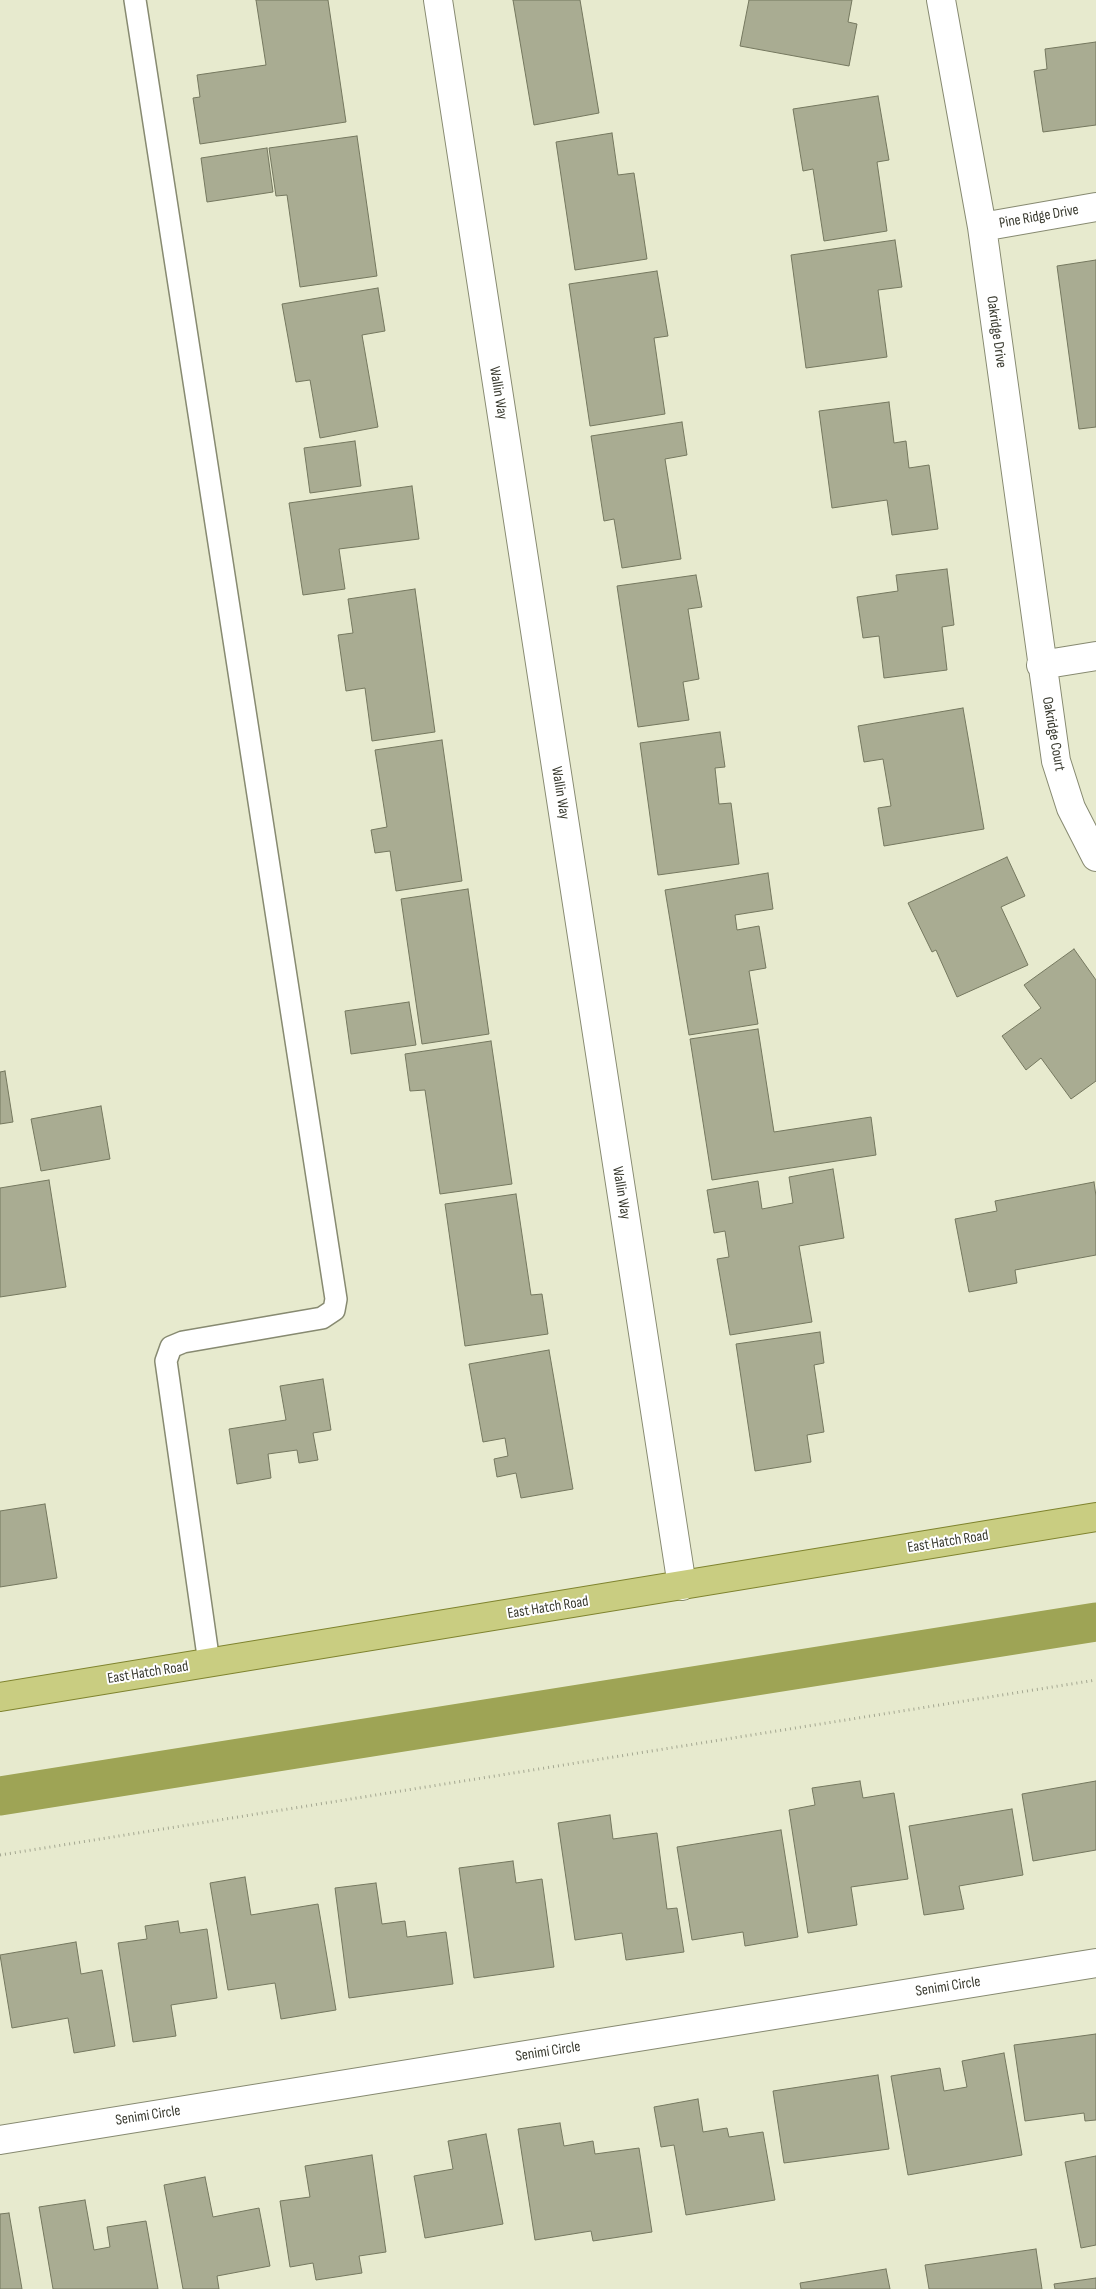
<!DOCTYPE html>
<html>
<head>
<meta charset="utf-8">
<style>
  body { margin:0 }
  canvas { display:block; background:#e7eace }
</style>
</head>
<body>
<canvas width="1096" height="2289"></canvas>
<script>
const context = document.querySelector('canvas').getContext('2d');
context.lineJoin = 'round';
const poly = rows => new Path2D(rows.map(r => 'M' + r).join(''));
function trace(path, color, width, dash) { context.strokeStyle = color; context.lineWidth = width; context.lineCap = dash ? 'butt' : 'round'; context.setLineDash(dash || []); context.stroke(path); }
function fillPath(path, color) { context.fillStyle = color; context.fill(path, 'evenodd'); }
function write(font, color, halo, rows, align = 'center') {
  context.font = font + ' "Sofia Sans Condensed",sans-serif'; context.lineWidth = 4; context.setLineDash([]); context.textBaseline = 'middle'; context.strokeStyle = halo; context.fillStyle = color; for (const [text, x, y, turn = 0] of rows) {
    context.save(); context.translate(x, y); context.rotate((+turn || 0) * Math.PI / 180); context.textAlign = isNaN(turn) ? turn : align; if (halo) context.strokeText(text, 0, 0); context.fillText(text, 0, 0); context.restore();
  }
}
const canal = poly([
  [0,1796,1096,1622]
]);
const building = poly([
  [256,0,328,0,346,122,200,144,193,98,200,97,197,75,266,65,256,0],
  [513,0,580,0,599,113,534,125,513,0],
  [749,0,852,0,848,22,857,24,849,66,740,46,749,0],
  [1096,42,1096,125,1043,132,1034,71,1047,69,1045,49,1096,42],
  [878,96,889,160,877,162,887,231,824,241,813,169,803,171,793,109,878,96],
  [612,133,618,175,634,173,647,259,575,270,556,142,612,133],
  [357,136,377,276,300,287,287,195,276,196,269,148,357,136],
  [267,148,273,192,207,202,201,158,267,148],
  [895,240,902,287,878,290,887,357,806,368,791,255,895,240],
  [1096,260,1096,427,1079,429,1057,266,1096,260],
  [657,271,668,336,654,338,665,414,590,426,569,284,657,271],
  [378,288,385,331,362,335,378,427,320,438,310,380,296,382,282,304,378,288],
  [889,402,894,443,906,441,909,468,929,465,938,529,892,535,887,500,832,508,819,411,889,402],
  [682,422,687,455,665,459,681,559,622,568,614,519,604,521,591,436,682,422],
  [355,441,361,486,310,493,304,448,355,441],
  [412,486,419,539,339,549,345,589,303,595,289,503,412,486],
  [947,569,954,625,942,627,947,670,884,678,879,636,863,638,857,597,898,591,896,575,947,569],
  [696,575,702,607,688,609,699,679,683,682,689,720,638,727,617,586,696,575],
  [415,589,435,732,372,741,365,688,346,691,338,635,353,633,348,599,415,589],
  [963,708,984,829,884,846,878,808,891,806,883,759,864,762,858,726,963,708],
  [720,732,725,767,715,768,719,804,731,803,739,864,658,875,640,743,720,732],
  [442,740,462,881,396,891,390,851,375,853,371,830,387,827,375,750,442,740],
  [1007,857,1025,896,1001,907,1028,965,957,997,936,950,932,952,908,903,1007,857],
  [768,873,773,909,735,915,737,930,759,926,766,968,749,971,758,1024,689,1035,665,890,768,873],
  [468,889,489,1034,422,1044,401,899,468,889],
  [1074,949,1096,980,1096,1081,1071,1099,1041,1058,1026,1070,1002,1036,1041,1008,1024,985,1074,949],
  [409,1002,416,1045,351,1054,345,1011,409,1002],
  [758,1029,774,1132,871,1117,876,1155,712,1180,690,1039,758,1029],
  [491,1041,512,1184,440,1194,425,1090,410,1091,405,1054,491,1041],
  [5,1071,13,1122,0,1124,0,1072,5,1071],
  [101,1106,110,1159,41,1171,31,1119,101,1106],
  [833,1169,844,1238,799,1246,812,1322,730,1335,717,1259,729,1257,725,1231,714,1233,707,1190,758,1181,762,1209,793,1203,789,1177,833,1169],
  [49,1180,66,1287,0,1297,0,1188,49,1180],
  [1094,1182,1096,1196,1096,1255,1015,1270,1017,1283,969,1292,955,1219,997,1211,995,1201,1094,1182],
  [516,1194,531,1295,542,1294,548,1334,465,1346,445,1204,516,1194],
  [820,1332,824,1363,814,1365,824,1432,807,1435,811,1462,755,1471,736,1344,820,1332],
  [549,1350,573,1489,521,1498,516,1473,497,1477,494,1459,508,1456,505,1438,483,1442,469,1364,549,1350],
  [323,1379,331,1430,313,1433,318,1460,299,1463,297,1450,268,1454,271,1478,237,1484,229,1429,286,1420,280,1386,323,1379],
  [45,1504,57,1578,0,1587,0,1511,45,1504],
  [860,1781,863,1798,894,1793,908,1879,851,1887,857,1925,808,1933,789,1810,815,1805,812,1788,860,1781],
  [1096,1781,1096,1850,1033,1861,1022,1794,1096,1781],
  [1012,1809,1023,1875,959,1886,964,1909,924,1915,909,1826,1012,1809],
  [610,1815,613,1839,657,1833,667,1909,677,1908,684,1952,626,1960,622,1933,575,1940,558,1823,610,1815],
  [781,1830,798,1937,745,1946,743,1932,692,1940,677,1847,781,1830],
  [513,1861,516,1883,542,1879,554,1967,474,1978,459,1868,513,1861],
  [245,1877,251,1915,318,1904,336,2010,281,2019,275,1983,228,1990,210,1883,245,1877],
  [376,1883,382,1924,405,1921,407,1937,446,1932,453,1984,349,1998,335,1888,376,1883],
  [178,1921,180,1933,207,1929,217,1998,171,2005,176,2036,133,2042,118,1943,147,1939,145,1926,178,1921],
  [76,1942,81,1974,102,1970,115,2046,74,2053,68,2018,12,2028,0,1955,76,1942],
  [1096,2034,1096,2120,1085,2121,1084,2113,1025,2121,1014,2045,1096,2034],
  [1004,2053,1022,2155,908,2175,891,2076,940,2068,944,2091,967,2087,962,2061,1004,2053],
  [878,2075,889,2149,784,2163,773,2091,878,2075],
  [698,2099,703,2132,727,2128,729,2137,763,2132,775,2200,686,2215,674,2145,661,2147,654,2107,698,2099],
  [560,2123,564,2146,593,2141,595,2154,639,2148,652,2232,593,2241,591,2231,535,2240,518,2129,560,2123],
  [486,2134,503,2224,425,2238,414,2176,453,2169,448,2141,486,2134],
  [372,2155,386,2252,359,2256,362,2273,316,2280,313,2263,290,2267,280,2201,310,2197,305,2166,372,2155],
  [1096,2156,1096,2245,1081,2248,1065,2162,1096,2156],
  [205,2177,213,2217,259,2208,270,2266,217,2276,219,2289,183,2289,164,2185,205,2177],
  [85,2200,94,2250,110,2247,107,2227,146,2221,158,2289,53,2289,39,2207,85,2200],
  [9,2213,22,2289,0,2289,0,2214,9,2213],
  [1036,2249,1042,2289,929,2289,925,2265,1036,2249],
  [886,2269,890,2289,801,2289,800,2283,886,2269],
  [1096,2278,1096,2289,1055,2289,1054,2284,1096,2278]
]);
const path = poly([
  [0,1855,1096,1680]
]);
const service = poly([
  [135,0,336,1299,334,1310,322,1318,183,1342,171,1347,166,1361,209,1663]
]);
const minor = poly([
  [438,0,682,1586],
  [941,0,982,227,1056,761,1071,808,1096,857],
  [982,227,1096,207],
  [1041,665,1096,656],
  [0,2140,1096,1963]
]);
const primary = poly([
  [0,1697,1096,1517]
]);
const streetNames = [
  ["Pine Ridge Drive",1039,217,-10],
  ["Oakridge Drive",996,332,82],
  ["Wallin Way",498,393,81],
  ["Oakridge Court",1053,734,80],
  ["Wallin Way",560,793,81],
  ["Wallin Way",621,1193,81],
  ["East Hatch Road",948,1542,-9],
  ["East Hatch Road",548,1608,-9],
  ["East Hatch Road",148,1673,-9],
  ["Senimi Circle",948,1987,-9],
  ["Senimi Circle",548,2052,-9],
  ["Senimi Circle",148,2116,-9]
];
trace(canal, '#9ea455', 39);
fillPath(building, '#a9ac92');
trace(building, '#75785f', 1);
trace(service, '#878a71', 24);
trace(minor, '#878a71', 30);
trace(primary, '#7f832e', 30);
trace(path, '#a4a791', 3, [1, 4]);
trace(service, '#fff', 21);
trace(minor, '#fff', 28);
trace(primary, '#c9cd81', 28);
write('15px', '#393a2f', '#fff', streetNames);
</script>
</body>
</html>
